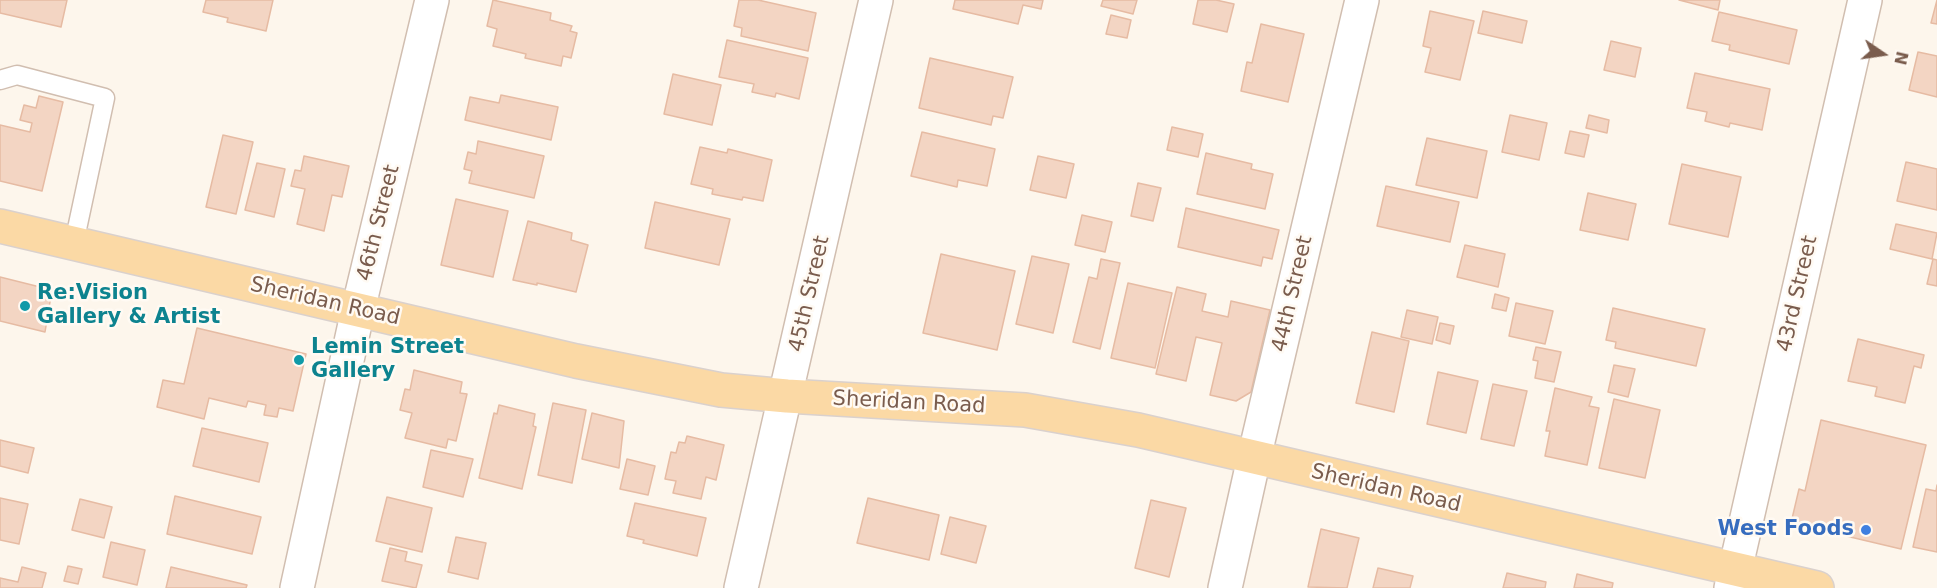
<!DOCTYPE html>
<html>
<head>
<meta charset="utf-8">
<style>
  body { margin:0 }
  #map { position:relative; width:1937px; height:588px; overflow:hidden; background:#fdf6ec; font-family:"DejaVu Sans",sans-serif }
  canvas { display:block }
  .north { position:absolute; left:1853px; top:24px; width:60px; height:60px; -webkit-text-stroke:4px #fffaf3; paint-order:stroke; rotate:103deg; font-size:16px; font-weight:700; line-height:24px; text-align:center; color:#7a5c4d }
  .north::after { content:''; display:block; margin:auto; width:21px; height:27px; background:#7a5c4d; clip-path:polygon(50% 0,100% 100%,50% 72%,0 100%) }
</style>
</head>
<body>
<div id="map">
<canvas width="1937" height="588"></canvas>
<div class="north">N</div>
</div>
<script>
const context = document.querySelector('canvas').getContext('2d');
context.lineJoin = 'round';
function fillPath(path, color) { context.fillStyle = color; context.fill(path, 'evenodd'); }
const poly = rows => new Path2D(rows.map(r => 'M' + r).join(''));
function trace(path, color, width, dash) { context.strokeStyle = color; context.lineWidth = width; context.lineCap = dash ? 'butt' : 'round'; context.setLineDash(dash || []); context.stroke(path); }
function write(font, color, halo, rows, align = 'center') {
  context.font = font + ' "DejaVu Sans",sans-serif'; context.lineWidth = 5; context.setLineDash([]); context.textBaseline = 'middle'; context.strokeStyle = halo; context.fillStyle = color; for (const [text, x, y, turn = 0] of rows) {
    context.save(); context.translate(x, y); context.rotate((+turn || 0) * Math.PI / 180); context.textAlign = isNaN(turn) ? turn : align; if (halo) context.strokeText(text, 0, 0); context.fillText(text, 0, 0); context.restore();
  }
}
const building = poly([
  [0,0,67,0,61,27,0,13,0,0],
  [206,0,273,0,266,31,227,22,228,18,203,12,206,0],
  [493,0,551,13,550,20,572,26,570,31,577,33,571,58,563,56,561,66,525,58,526,54,493,46,497,29,487,26,493,0],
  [739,0,758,0,816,13,808,51,741,36,742,28,734,26,739,0],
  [955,0,1043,0,1041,9,1023,5,1018,24,953,9,955,0],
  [1103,0,1137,0,1133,14,1101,6,1103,0],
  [1198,0,1216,0,1234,4,1227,32,1193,24,1198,0],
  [1679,0,1720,0,1718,10,1679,0],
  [1937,0,1937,24,1931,23,1937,0],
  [1430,11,1474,21,1460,80,1425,72,1431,48,1423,46,1430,11],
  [1483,11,1527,21,1522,43,1478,33,1483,11],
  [1719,12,1797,30,1789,64,1729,50,1730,45,1712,41,1719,12],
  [1111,15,1131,20,1127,38,1106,34,1111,15],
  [1261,24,1304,34,1288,102,1241,91,1247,62,1252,63,1261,24],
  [727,40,808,58,799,99,776,93,775,97,752,92,754,84,719,77,727,40],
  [1611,41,1641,48,1635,77,1604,70,1611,41],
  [1918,52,1937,56,1937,97,1909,90,1918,52],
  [930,58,1013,77,1003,118,993,116,991,125,919,108,930,58],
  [1695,73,1770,89,1762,130,1730,123,1729,127,1705,121,1707,112,1687,108,1695,73],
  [673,74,721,85,712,125,664,114,673,74],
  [501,95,558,107,551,140,465,120,470,97,499,103,501,95],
  [39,96,63,102,42,191,0,181,0,125,30,132,32,123,20,120,24,105,36,108,39,96],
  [1510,115,1547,123,1539,160,1502,152,1510,115],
  [1589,115,1609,120,1607,133,1586,128,1589,115],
  [1172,127,1203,134,1198,157,1167,150,1172,127],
  [1570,131,1589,135,1584,157,1565,153,1570,131],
  [922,132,995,149,987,186,958,180,957,187,911,176,922,132],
  [223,135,253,142,236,214,206,207,223,135],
  [1427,138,1487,151,1477,198,1416,185,1427,138],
  [478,141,544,156,534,198,469,183,472,171,464,169,468,152,476,154,478,141],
  [700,147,727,153,728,149,772,160,763,201,743,197,742,200,712,194,713,189,691,184,700,147],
  [1206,153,1252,164,1251,169,1273,174,1265,209,1197,194,1206,153],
  [304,156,349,166,342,197,332,195,324,231,297,224,305,189,291,186,295,170,301,171,304,156],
  [1038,156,1074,164,1066,198,1030,190,1038,156],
  [1906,162,1937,169,1937,210,1897,201,1906,162],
  [257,163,285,169,274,217,245,210,257,163],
  [1682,164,1741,177,1728,237,1669,224,1682,164],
  [1138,183,1161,188,1153,221,1131,216,1138,183],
  [1386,186,1459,202,1450,242,1377,226,1386,186],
  [1588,193,1636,204,1628,240,1580,230,1588,193],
  [456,199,508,211,493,277,441,265,456,199],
  [655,202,730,219,719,265,645,248,655,202],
  [1186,208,1279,230,1272,259,1263,257,1261,266,1178,247,1186,208],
  [1082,215,1112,222,1105,252,1075,245,1082,215],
  [528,221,572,233,571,240,588,245,576,292,537,283,537,285,513,280,528,221],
  [1896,224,1937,233,1932,259,1890,249,1896,224],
  [1465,245,1505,254,1498,287,1457,277,1465,245],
  [941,254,1015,271,997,350,923,333,941,254],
  [1032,256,1069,264,1053,333,1016,324,1032,256],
  [1101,259,1120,263,1100,349,1073,342,1089,277,1097,279,1101,259],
  [1933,259,1937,260,1937,286,1927,284,1933,259],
  [0,277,52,290,45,332,0,321,0,277],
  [1128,283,1172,293,1155,368,1111,358,1128,283],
  [1177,287,1206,294,1202,311,1228,317,1231,301,1270,310,1251,392,1236,401,1210,395,1222,343,1196,337,1186,381,1156,374,1177,287],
  [1495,294,1509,298,1506,311,1492,308,1495,294],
  [1516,303,1553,311,1545,344,1509,336,1516,303],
  [1613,308,1705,329,1696,366,1615,348,1616,342,1606,340,1613,308],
  [1407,310,1438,317,1432,344,1401,337,1407,310],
  [1440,323,1454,326,1450,344,1436,340,1440,323],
  [197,328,306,354,293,411,279,408,277,417,264,415,266,405,248,401,246,407,209,398,204,419,157,407,163,380,184,384,197,328],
  [1372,332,1409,341,1394,412,1356,403,1372,332],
  [1858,339,1924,355,1921,368,1914,366,1905,403,1875,396,1877,387,1848,381,1858,339],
  [1536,347,1561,352,1554,382,1535,378,1538,361,1533,360,1536,347],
  [1614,365,1635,369,1628,397,1608,392,1614,365],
  [414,370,462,382,460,393,467,394,456,441,448,439,446,448,405,438,412,413,400,410,405,389,410,390,414,370],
  [1438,372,1478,381,1466,433,1427,424,1438,372],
  [1493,384,1527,391,1514,446,1481,439,1493,384],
  [1555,388,1592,397,1589,406,1599,408,1587,465,1545,456,1550,431,1546,431,1555,388],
  [1614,399,1660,410,1645,478,1599,468,1614,399],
  [553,403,586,410,572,483,538,475,553,403],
  [499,405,535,414,533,426,536,427,522,489,479,478,494,413,497,414,499,405],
  [592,413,624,421,619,468,582,459,592,413],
  [1821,420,1926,445,1901,549,1791,523,1799,489,1805,491,1821,420],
  [202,428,268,443,259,482,193,466,202,428],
  [687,436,724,445,716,480,706,477,701,499,673,493,676,481,665,479,671,452,676,453,679,442,685,443,687,436],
  [0,440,34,448,28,473,0,466,0,440],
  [431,450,473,459,463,497,423,487,431,450],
  [627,459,655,466,648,495,620,489,627,459],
  [1937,485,1937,552,1913,547,1926,489,1936,491,1937,485],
  [175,496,261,517,252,554,167,534,175,496],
  [387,497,432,508,422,552,376,541,387,497],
  [0,498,28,504,19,544,0,540,0,498],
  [868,498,939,515,929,560,857,543,868,498],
  [80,499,112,507,104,538,72,530,80,499],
  [1151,500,1186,508,1169,577,1135,568,1151,500],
  [635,503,706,518,697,556,643,543,644,540,627,536,635,503],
  [950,517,986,526,976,563,941,554,950,517],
  [1321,529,1359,538,1347,588,1308,587,1321,529],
  [456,537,486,543,478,579,448,572,456,537],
  [111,542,145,550,137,585,103,577,111,542],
  [390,548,407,552,405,561,422,565,416,588,382,581,390,548],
  [68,566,82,569,78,584,64,581,68,566],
  [22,567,46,573,42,588,0,588,0,578,18,582,22,567],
  [171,567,247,585,246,588,166,588,171,567],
  [1378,568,1413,576,1410,588,1373,588,1378,568],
  [1507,573,1546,582,1545,588,1503,588,1507,573],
  [1577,574,1613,583,1612,588,1574,588,1577,574]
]);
const service = poly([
  [0,80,17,75,105,98,74,243]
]);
const minor = poly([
  [297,588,358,310,432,0],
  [741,588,876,0],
  [1225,588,1254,458,1362,0],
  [1731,588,1865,0]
]);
const primary = poly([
  [0,226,576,361,721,390,787,396,1025,410,1138,430,1817,588]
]);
const markers = [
  [25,306,6,"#0f9aa8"],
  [299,360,6,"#0f9aa8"],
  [1866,530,6,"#3f7fe0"]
];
const streetNames = [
  ["46th Street",379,223,-76],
  ["45th Street",810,294,-77],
  ["44th Street",1293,294,-77],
  ["43rd Street",1798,294,-77],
  ["Sheridan Road",325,302,13],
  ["Sheridan Road",909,403,3],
  ["Sheridan Road",1386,489,13]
];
const cultureNames = [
  ["Re:Vision",37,294],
  ["Gallery & Artist",37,318],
  ["Lemin Street",311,348],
  ["Gallery",311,372]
];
const shopNames = [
  ["West Foods",1854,530]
];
fillPath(building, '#f3d5c3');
trace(building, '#e6bba3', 1.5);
trace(service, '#d1beb0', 21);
trace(minor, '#d1beb0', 36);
trace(primary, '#dad1cd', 36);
trace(service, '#fff', 18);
trace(minor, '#fff', 33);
trace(primary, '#fbd9a5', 33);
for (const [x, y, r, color] of markers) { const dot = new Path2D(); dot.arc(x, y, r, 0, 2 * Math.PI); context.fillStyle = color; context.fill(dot); trace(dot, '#fffaf3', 2); }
write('21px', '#7a5c4d', '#fffaf3', streetNames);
write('bold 21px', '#0d838f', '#fffaf3', cultureNames, 'left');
write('bold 21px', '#366cbe', '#fffaf3', shopNames, 'right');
</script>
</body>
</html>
